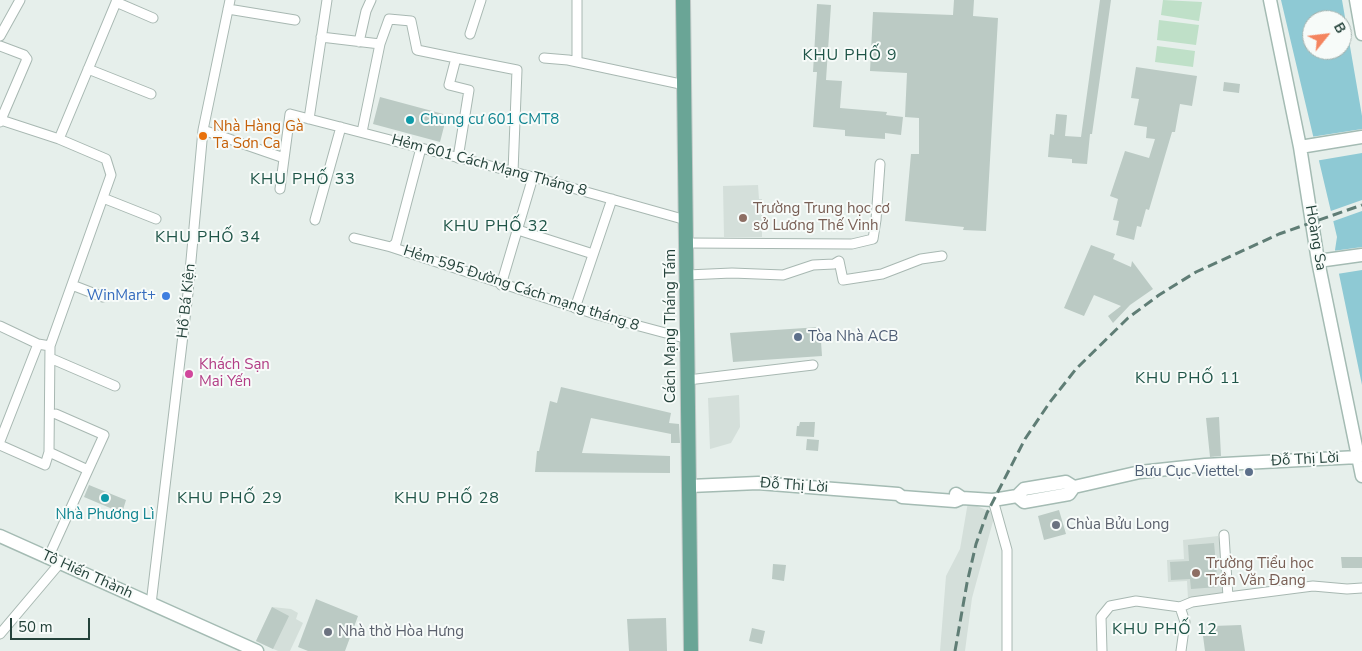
<!DOCTYPE html>
<html>
<head>
<meta charset="utf-8">
<style>
  body { margin:0 }
  #map { position:relative; width:1362px; height:651px; overflow:hidden; background:#e6efeb; font-family:"Nunito Sans",sans-serif }
  canvas { display:block }
  .north { position:absolute; left:1302px; top:10px; width:50px; height:50px; box-sizing:border-box; background:#f7fbf9; border:1px solid #a3b1ad; border-radius:50%; rotate:61deg; font-size:14px; font-weight:700; line-height:20px; text-align:center; color:#24423a }
  .north::after { content:''; display:block; margin:auto; width:18px; height:22px; background:#f4845f; clip-path:polygon(50% 0,100% 100%,50% 72%,0 100%) }
  .scale { position:absolute; left:10px; top:618px; width:80px; height:22px; box-sizing:border-box; border:2px solid #24423a; border-top:0; padding-left:6px; font-size:15px; line-height:18px; white-space:nowrap; color:#24423a; -webkit-text-stroke:4px #f7fbf9; paint-order:stroke }
</style>
</head>
<body>
<div id="map">
<canvas width="1362" height="651"></canvas>
<div class="north">B</div>
<div class="scale">50 m</div>
</div>
<script>
const context = document.querySelector('canvas').getContext('2d');
context.lineJoin = 'round';
function fillPath(path, color) { context.fillStyle = color; context.fill(path, 'evenodd'); }
const poly = rows => new Path2D(rows.map(r => 'M' + r).join(''));
function trace(path, color, width, dash) { context.strokeStyle = color; context.lineWidth = width; context.lineCap = dash ? 'butt' : 'round'; context.setLineDash(dash || []); context.stroke(path); }
function write(font, color, halo, rows, align = 'center') {
  context.font = font + ' "Nunito Sans",sans-serif'; context.lineWidth = 4; context.setLineDash([]); context.textBaseline = 'middle'; context.strokeStyle = halo; context.fillStyle = color; for (const [text, x, y, turn = 0] of rows) {
    context.save(); context.translate(x, y); context.rotate((+turn || 0) * Math.PI / 180); context.textAlign = isNaN(turn) ? turn : align; if (halo) context.strokeText(text, 0, 0); context.fillText(text, 0, 0); context.restore();
  }
}
const built = poly([
  [758,185,759,199,762,199,762,237,724,237,723,186],
  [739,395,740,427,731,443,710,449,708,398],
  [968,502,995,514,972,598,965,651,940,651,946,576,960,549],
  [1218,536,1223,549,1225,595,1188,599,1187,581,1168,582,1167,560,1184,559,1183,540],
  [272,607,291,609,298,613,296,619,303,623,290,651,278,651,256,641]
]);
const green = poly([
  [1163,0,1202,2,1199,21,1161,15],
  [1159,20,1199,25,1196,45,1157,40],
  [1157,46,1195,51,1193,67,1155,62]
]);
const water = poly([
  [1281,0,1342,0,1362,116,1362,385,1339,274,1335,250,1337,237],
  [1312,20,1342,20,1342,50,1312,50]
]);
const pier = poly([
  [1362,129,1362,153,1315,161,1311,137],
  [1362,200,1362,211,1331,222,1328,212],
  [1362,247,1362,270,1337,274,1333,251]
]);
const building = poly([
  [954,0,974,0,973,16,998,18,986,231,963,230,964,227,905,221,911,154,919,154,919,118,905,117,907,73,870,71,873,12,953,15],
  [1100,0,1111,0,1092,134,1090,134,1087,164,1072,163,1072,159,1048,157,1050,134,1054,135,1056,114,1067,115,1065,136,1081,137],
  [817,4,831,5,826,80,842,81,840,108,887,112,886,115,903,117,901,135,885,133,885,139,845,136,845,130,813,127,817,72,813,72],
  [1136,67,1197,76,1192,106,1180,104,1175,132,1172,132,1149,210,1146,209,1141,227,1137,226,1134,240,1116,235,1119,221,1113,220,1118,199,1110,196,1125,151,1149,158,1155,139,1146,138,1147,127,1134,125,1139,99,1131,98],
  [1224,82,1240,84,1239,93,1223,91],
  [380,97,447,115,440,142,373,124],
  [1091,245,1115,254,1113,259,1131,267,1132,261,1153,289,1130,305,1113,323,1108,316,1121,306,1094,295,1084,316,1064,308],
  [820,327,822,356,733,362,730,333],
  [561,387,671,413,669,423,679,424,680,443,671,443,671,434,591,418,582,453,670,456,670,473,535,472,537,451,539,451,550,401,557,403],
  [1219,417,1221,456,1210,457,1206,418],
  [800,422,815,422,814,437,796,436,797,426,799,426],
  [807,439,819,440,818,451,806,450],
  [89,485,126,500,122,513,84,497],
  [1059,510,1066,534,1044,540,1038,516],
  [1214,543,1218,587,1191,589,1190,579,1171,580,1170,562,1189,561,1188,545],
  [1341,557,1362,557,1362,568,1342,568],
  [773,564,786,565,784,581,772,579],
  [316,599,358,616,345,651,308,651,298,647],
  [272,607,289,616,273,649,256,641],
  [666,618,667,651,629,651,627,619],
  [1241,625,1245,651,1205,651,1203,636,1213,635,1213,626],
  [752,628,765,631,762,644,749,641]
]);
const street = poly([
  [577,0,577,61],
  [116,2,153,18],
  [228,9,295,20],
  [470,34,481,0],
  [0,36,20,0],
  [321,37,380,44],
  [359,42,366,11,371,0],
  [0,46,24,55,27,59,0,122],
  [456,58,517,70,513,172],
  [544,58,568,60,685,85],
  [88,69,151,94],
  [309,119,327,0],
  [1,120,59,139,117,0],
  [203,130,284,158],
  [362,132,380,44,389,19,411,21,417,50,456,58,449,85,469,90,458,158],
  [280,189,290,114,533,177,686,220],
  [103,198,156,219],
  [315,220,341,127],
  [518,230,593,254],
  [354,238,391,247,598,315,688,339],
  [687,243,852,244,873,239,876,220,880,164],
  [391,247,396,243,421,148],
  [687,275,732,273,783,275,813,265,834,264,839,261,843,280,882,274,921,259,942,256],
  [72,285,103,297],
  [501,285,533,177],
  [575,308,612,199],
  [0,326,38,344],
  [50,346,111,175,106,159,59,139],
  [50,358,115,386],
  [688,380,813,365],
  [0,441,38,344,50,346,49,452,45,465,0,445],
  [49,452,88,470],
  [993,500,1007,550,1007,651],
  [48,558,104,435,56,414],
  [1228,597,1313,586,1347,589,1362,588],
  [151,604,188,293,203,130,230,0],
  [0,634,60,563],
  [1102,651,1101,617,1110,606,1136,601,1180,607],
  [1181,651,1185,622,1180,607,1192,602,1228,597,1224,535]
]);
const secondary = poly([
  [1270,0,1300,147,1318,261,1362,476],
  [1356,0,1362,34],
  [1300,147,1362,137],
  [1318,261,1362,255],
  [690,486,758,483,898,494,902,497,955,501,962,498],
  [956,494,962,498,993,500,1017,496,1024,489,1066,482,1074,487],
  [1017,496,1024,502,1069,494,1074,487,1140,472,1205,465,1358,457],
  [0,536,257,651]
]);
const primary = poly([
  [683,0,691,651]
]);
const rail = poly([
  [955,651,967,583,976,544,987,513,1025,439,1050,402,1076,369,1128,318,1159,295,1196,272,1279,234,1362,205]
]);
const markers = [
  [410,120,5,"#0f9aa8"],
  [203,136,5,"#e8710a"],
  [743,218,5,"#8d6e63"],
  [166,296,5,"#3f7fe0"],
  [798,337,5,"#5c6f8a"],
  [189,374,5,"#d1479c"],
  [1249,472,5,"#5c6f8a"],
  [105,498,5,"#0f9aa8"],
  [1056,525,5,"#6b7280"],
  [1196,573,5,"#8d6e63"],
  [328,632,5,"#6b7280"]
];
const cultureNames = [
  ["Chung cư 601 CMT8",420,120],
  ["Nhà Phương Lì",105,515,"center"]
];
const foodNames = [
  ["Nhà Hàng Gà",213,127],
  ["Ta Sơn Ca",213,144]
];
const streetNames = [
  ["Hẻm 601 Cách Mạng Tháng 8",489,166,15],
  ["Hoàng Sa",1315,238,80],
  ["Hẻm 595 Đường Cách mạng tháng 8",521,289,18],
  ["Hồ Bá Kiện",187,301,-84],
  ["Cách Mạng Tháng Tám",671,326,-90],
  ["Đỗ Thị Lời",1305,460,-3],
  ["Đỗ Thị Lời",794,486,4],
  ["Tô Hiến Thành",87,575,24]
];
const educationNames = [
  ["Trường Trung học cơ",753,209],
  ["sở Lương Thế Vinh",753,226],
  ["Trường Tiểu học",1206,564],
  ["Trần Văn Đang",1206,581]
];
const shopNames = [
  ["WinMart+",156,296]
];
const serviceNames = [
  ["Tòa Nhà ACB",808,337],
  ["Bưu Cục Viettel",1239,472,"right"]
];
const hotelNames = [
  ["Khách Sạn",199,365],
  ["Mai Yến",199,382]
];
const worshipNames = [
  ["Chùa Bửu Long",1066,525],
  ["Nhà thờ Hòa Hưng",338,632]
];
const neighbourhoodNames = [
  ["KHU PHỐ 9",850,56],
  ["KHU PHỐ 33",303,180],
  ["KHU PHỐ 32",496,227],
  ["KHU PHỐ 34",208,238],
  ["KHU PHỐ 11",1188,379],
  ["KHU PHỐ 29",230,499],
  ["KHU PHỐ 28",447,499],
  ["KHU PHỐ 12",1165,630]
];
fillPath(built, '#d4dfda');
fillPath(green, '#bfe0c8');
fillPath(water, '#8ec9d4');
fillPath(pier, '#e6efeb');
fillPath(building, '#bbcac4');
trace(street, '#a8b8b2', 11);
trace(secondary, '#a4bbb3', 15);
trace(primary, '#c2cac8', 16);
trace(street, '#fff', 9);
trace(secondary, '#fff', 12);
trace(primary, '#6aa596', 14);
trace(rail, '#5f7d75', 3, [10, 5]);
for (const [x, y, r, color] of markers) { const dot = new Path2D(); dot.arc(x, y, r, 0, 2 * Math.PI); context.fillStyle = color; context.fill(dot); trace(dot, '#f7fbf9', 2); }
write('15px', '#0d838f', '#f7fbf9', cultureNames, 'left');
write('15px', '#c56008', '#f7fbf9', foodNames, 'left');
write('15px', '#24423a', '#f7fbf9', streetNames);
write('15px', '#785e54', '#f7fbf9', educationNames, 'left');
write('15px', '#366cbe', '#f7fbf9', shopNames, 'right');
write('15px', '#4e5e75', '#f7fbf9', serviceNames, 'left');
write('15px', '#b23c85', '#f7fbf9', hotelNames, 'left');
write('15px', '#5b616d', '#f7fbf9', worshipNames, 'left');
context.letterSpacing = '1px';
write('16px', '#1f5548', '#f7fbf9', neighbourhoodNames);
context.letterSpacing = '0px';
</script>
</body>
</html>
